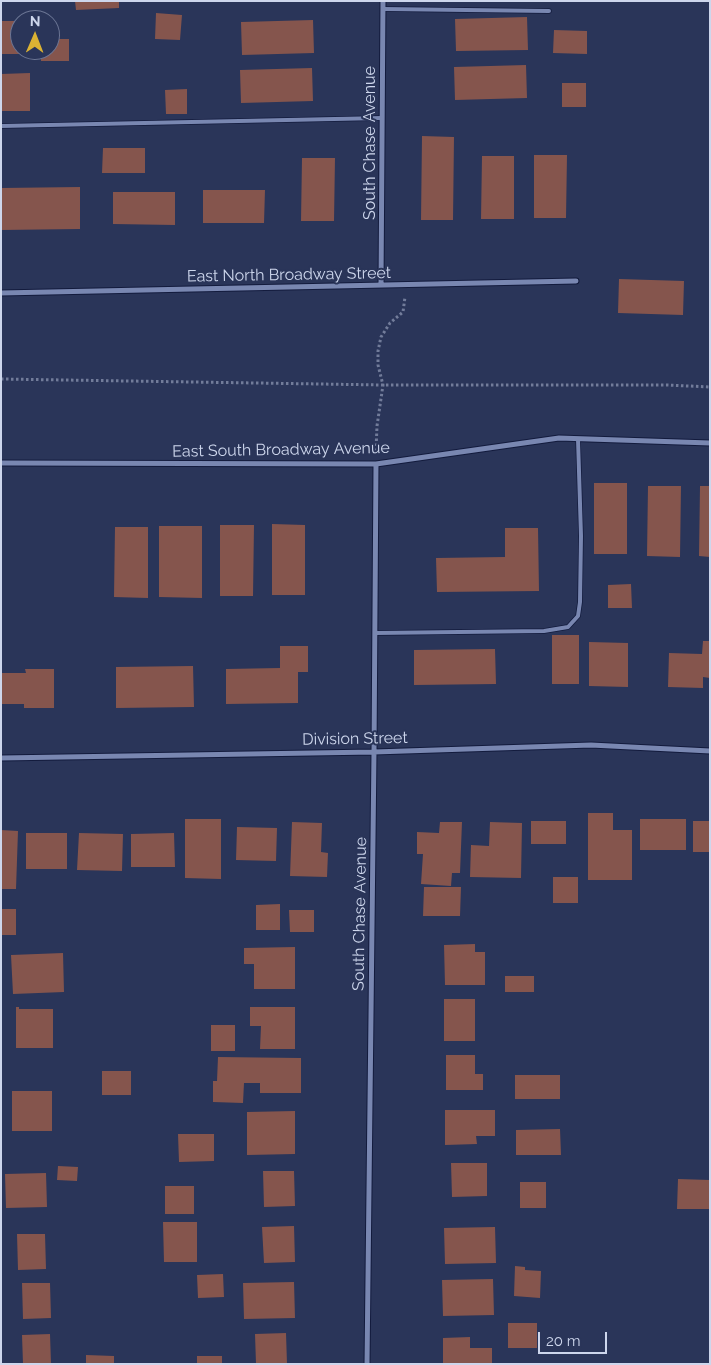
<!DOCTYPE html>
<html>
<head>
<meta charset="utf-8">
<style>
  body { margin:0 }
  #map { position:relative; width:711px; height:1365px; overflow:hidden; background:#2a3559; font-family:Raleway,sans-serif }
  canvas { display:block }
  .frame { position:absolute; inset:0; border:2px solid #cdd6ec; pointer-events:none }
  .north { position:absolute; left:10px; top:10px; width:50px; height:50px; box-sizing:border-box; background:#2a3559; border:1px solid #6b7594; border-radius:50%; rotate:1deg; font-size:14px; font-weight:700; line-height:20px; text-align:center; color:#cdd6ec }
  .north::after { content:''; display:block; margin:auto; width:18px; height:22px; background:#dbb233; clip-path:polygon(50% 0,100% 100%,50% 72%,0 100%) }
  .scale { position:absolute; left:538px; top:1332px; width:69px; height:22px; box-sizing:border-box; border:2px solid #cdd6ec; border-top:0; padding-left:6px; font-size:15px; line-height:18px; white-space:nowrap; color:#cdd6ec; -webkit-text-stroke:4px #2a3559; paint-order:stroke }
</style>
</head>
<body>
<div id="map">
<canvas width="711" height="1365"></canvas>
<div class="frame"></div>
<div class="north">N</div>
<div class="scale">20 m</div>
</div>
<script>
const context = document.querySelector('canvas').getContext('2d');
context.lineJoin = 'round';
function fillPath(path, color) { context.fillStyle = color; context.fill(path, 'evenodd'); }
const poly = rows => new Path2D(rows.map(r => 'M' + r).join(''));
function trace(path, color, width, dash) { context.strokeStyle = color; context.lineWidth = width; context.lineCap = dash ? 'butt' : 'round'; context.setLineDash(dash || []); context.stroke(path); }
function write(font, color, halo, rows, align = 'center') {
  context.font = font + ' Raleway,sans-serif'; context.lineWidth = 4; context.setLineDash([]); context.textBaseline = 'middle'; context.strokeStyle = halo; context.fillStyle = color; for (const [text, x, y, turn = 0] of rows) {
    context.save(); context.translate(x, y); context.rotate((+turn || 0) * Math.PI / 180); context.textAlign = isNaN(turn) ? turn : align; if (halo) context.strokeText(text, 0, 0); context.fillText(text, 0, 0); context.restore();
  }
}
const building = poly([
  [75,1,119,1,119,8,76,10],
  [156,13,182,15,180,40,155,39],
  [527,17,528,50,456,51,455,19],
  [313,20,314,53,242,55,241,22],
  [1,21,20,21,20,50,25,50,25,54,1,54],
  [554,30,587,31,587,54,553,53],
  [50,39,69,39,69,61,41,61,41,50,50,50],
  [526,65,527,98,455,100,454,67],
  [312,68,313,101,241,103,240,70],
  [30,73,30,111,1,111,1,74],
  [562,83,586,83,586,107,562,107],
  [187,89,187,114,166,114,165,90],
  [422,136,454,137,453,220,421,220],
  [103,148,145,148,145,173,102,173],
  [534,155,567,155,566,218,534,218],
  [482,156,514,156,514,219,481,219],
  [302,158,335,158,334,221,301,221],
  [80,187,80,229,1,230,1,188],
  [203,190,265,190,264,223,203,223],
  [113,192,175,192,175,225,113,224],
  [619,279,684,281,683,315,618,313],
  [594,483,627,483,627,554,594,554],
  [648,486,681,486,680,557,647,556],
  [700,486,710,486,710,557,699,556],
  [272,524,305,525,305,595,272,595],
  [220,525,254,525,253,596,220,596],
  [159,526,202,526,202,598,159,597],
  [115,527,148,527,148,598,114,597],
  [505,528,538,528,539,591,437,592,436,558,505,557],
  [631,584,632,608,608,608,608,585],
  [552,635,579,635,579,684,552,684],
  [703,641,710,641,710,678,703,677,703,688,668,687,669,653,702,654],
  [589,642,628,643,628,687,589,686],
  [280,646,308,646,308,672,298,672,298,703,226,704,226,669,280,668],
  [495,649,496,684,414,685,414,650],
  [193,666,194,707,116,708,116,667],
  [25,669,54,669,54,708,24,708,24,704,1,704,1,673,26,673],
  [588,813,613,813,613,830,632,830,632,880,588,880],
  [185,819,221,819,221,879,185,878],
  [640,819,686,819,686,850,640,850],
  [531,821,566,821,566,844,531,844],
  [693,821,710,821,710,852,693,852],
  [292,822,322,823,321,852,328,853,327,877,290,876],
  [440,822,462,822,460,873,452,873,451,886,421,884,423,854,417,854,417,832,439,833],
  [490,822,522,823,521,878,470,877,471,845,489,846],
  [237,827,277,828,276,861,236,860],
  [1,830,18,831,16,889,1,889],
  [26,833,67,833,67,869,26,869],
  [79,833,123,834,122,871,77,870],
  [174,833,175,867,131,867,131,834],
  [553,877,578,877,578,903,553,903],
  [424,887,461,887,460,916,423,916],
  [280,904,280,930,256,930,256,905],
  [1,909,16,909,16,935,1,935],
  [289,910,314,910,314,932,290,932],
  [475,944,475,952,485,952,485,985,445,985,444,945],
  [295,947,295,989,254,989,254,964,244,964,244,948],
  [63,953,64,992,13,994,11,955],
  [505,976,534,976,534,992,505,992],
  [444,999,475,999,475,1041,444,1041],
  [16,1007,19,1007,19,1009,53,1009,53,1048,16,1048],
  [250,1007,295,1007,295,1049,260,1049,261,1026,250,1026],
  [211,1025,235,1025,235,1051,211,1051],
  [446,1055,475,1055,475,1074,483,1074,483,1090,446,1090],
  [218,1057,301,1058,301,1093,260,1093,260,1083,244,1083,243,1103,213,1102,213,1081,217,1081],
  [102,1071,131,1071,131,1095,102,1095],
  [515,1075,560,1075,560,1099,515,1099],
  [12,1091,52,1091,52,1131,12,1131],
  [445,1110,495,1110,495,1136,476,1136,477,1144,445,1145],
  [295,1111,295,1154,247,1155,247,1112],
  [560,1129,561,1155,516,1155,516,1130],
  [178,1134,214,1134,214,1161,179,1162],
  [451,1163,487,1163,487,1196,452,1197],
  [58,1166,78,1167,77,1181,57,1180],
  [263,1171,294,1171,295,1206,264,1207],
  [46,1173,47,1207,6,1208,5,1174],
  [678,1179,710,1180,710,1209,677,1209],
  [520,1182,546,1182,546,1208,520,1208],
  [165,1186,194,1186,194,1214,165,1214],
  [163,1222,197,1222,197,1262,164,1262],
  [294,1226,295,1262,264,1263,262,1227],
  [495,1227,496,1263,445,1264,444,1228],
  [17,1234,45,1234,46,1269,18,1270],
  [515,1266,525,1267,525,1270,541,1271,540,1298,514,1296],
  [223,1274,224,1297,198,1298,197,1275],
  [493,1279,494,1315,443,1316,442,1280],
  [294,1282,295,1318,244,1319,243,1283],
  [22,1283,50,1283,51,1318,23,1319],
  [508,1323,537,1323,537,1348,508,1348],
  [286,1333,287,1364,256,1364,255,1334],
  [50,1334,51,1364,23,1364,22,1335],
  [470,1337,470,1348,492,1348,492,1364,443,1364,443,1338],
  [86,1355,114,1356,114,1364,86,1364],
  [197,1356,222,1356,222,1364,197,1364]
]);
const path = poly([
  [1,379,383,385,667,385,710,387],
  [376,451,377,426,383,385,378,365,378,351,381,337,390,323,403,312,405,297]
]);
const lane = poly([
  [383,9,549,11],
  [1,126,382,118],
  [375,633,544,631,568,627,578,616,580,602,581,536,578,439]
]);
const street = poly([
  [381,285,383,1],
  [1,293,576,281],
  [1,463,376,464,559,438,710,443],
  [1,758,374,752,591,745,710,751],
  [367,1364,374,752,376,464]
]);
const streetNames = [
  ["South Chase Avenue",370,143,-90],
  ["East North Broadway Street",289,275,-1],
  ["East South Broadway Avenue",281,450,-1],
  ["Division Street",355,739,-1],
  ["South Chase Avenue",360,914,-89]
];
fillPath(building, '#85554d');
trace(lane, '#131b3d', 5.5);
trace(street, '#131b3d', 7);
trace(path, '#727c9a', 3, [2.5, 2.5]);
trace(lane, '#7987b1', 4);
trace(street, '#7987b1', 5);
write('16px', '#cdd6ec', '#2a3559', streetNames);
</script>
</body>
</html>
